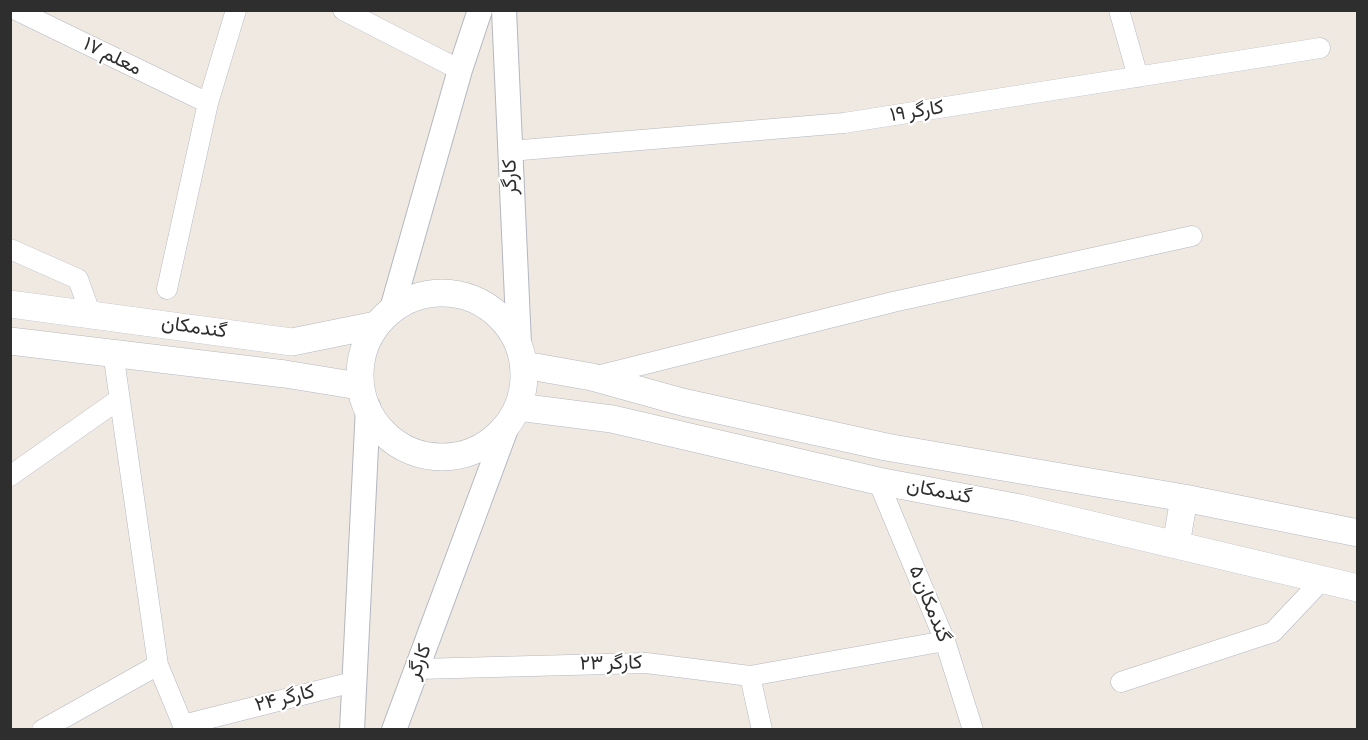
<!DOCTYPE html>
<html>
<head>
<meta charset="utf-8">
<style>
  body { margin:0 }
  #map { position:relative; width:1368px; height:740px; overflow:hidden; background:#efe9e1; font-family:"Sofia Sans Condensed",sans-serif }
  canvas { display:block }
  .frame { position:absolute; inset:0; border:12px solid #2e2e2e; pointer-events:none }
</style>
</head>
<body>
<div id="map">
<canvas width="1368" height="740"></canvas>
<div class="frame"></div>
</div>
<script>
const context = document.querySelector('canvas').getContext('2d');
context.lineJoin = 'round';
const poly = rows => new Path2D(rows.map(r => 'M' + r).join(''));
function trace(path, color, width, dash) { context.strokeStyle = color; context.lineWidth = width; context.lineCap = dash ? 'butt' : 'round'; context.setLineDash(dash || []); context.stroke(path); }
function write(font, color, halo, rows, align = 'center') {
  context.font = font + ' "Sofia Sans Condensed",Vazirmatn,sans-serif'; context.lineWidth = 4.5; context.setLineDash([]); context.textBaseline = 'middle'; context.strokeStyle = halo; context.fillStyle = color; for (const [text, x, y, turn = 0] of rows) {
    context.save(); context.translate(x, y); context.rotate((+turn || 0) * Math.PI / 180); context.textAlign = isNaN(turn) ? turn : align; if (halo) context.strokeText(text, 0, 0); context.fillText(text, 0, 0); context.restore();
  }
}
const minor = poly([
  [16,10,208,103],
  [343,10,460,70],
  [1119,10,1138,77],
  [510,151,844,123,1320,48],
  [10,249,78,279,91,315],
  [167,289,208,103,236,10],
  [593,377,893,302,1192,236],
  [10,476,118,400],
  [878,481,945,641,973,730],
  [158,665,185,730],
  [418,669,646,663,750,676,762,730],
  [750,676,945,641],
  [1121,682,1273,632,1322,580],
  [183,725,353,682],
  [42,730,158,665,113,352]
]);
const tertiary = poly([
  [504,10,519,344],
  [392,309,460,70,480,10],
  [352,730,368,407],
  [394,730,507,426]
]);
const secondary = poly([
  '360 375a82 82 0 1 1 164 0a82 82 0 1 1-164 0Z',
  [10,304,292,342,376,325],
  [10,341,285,374,359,386],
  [524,365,592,377,682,402,886,447,1184,498,1358,533],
  [518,407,612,419,878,481,1020,508,1358,588],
  [1176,545,1184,498]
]);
const streetNames = [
  ["معلم ۱۷",112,57,26],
  ["کارگر ۱۹",917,112,-9],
  ["کارگر",511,177,-92],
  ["گندمکان",194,328,8],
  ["گندمکان",939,492,11],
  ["گندمکان ۵",929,604,68],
  ["کارگر",420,662,-69],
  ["کارگر ۲۳",611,664,-1],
  ["کارگر ۲۴",285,699,-14]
];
trace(minor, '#b4b7c1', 21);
trace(tertiary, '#b4b7c1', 26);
trace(secondary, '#b4b7c1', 28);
trace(minor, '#fff', 20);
trace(tertiary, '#fff', 24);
trace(secondary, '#fff', 27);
write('20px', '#2e2e2e', '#fff', streetNames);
</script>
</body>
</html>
